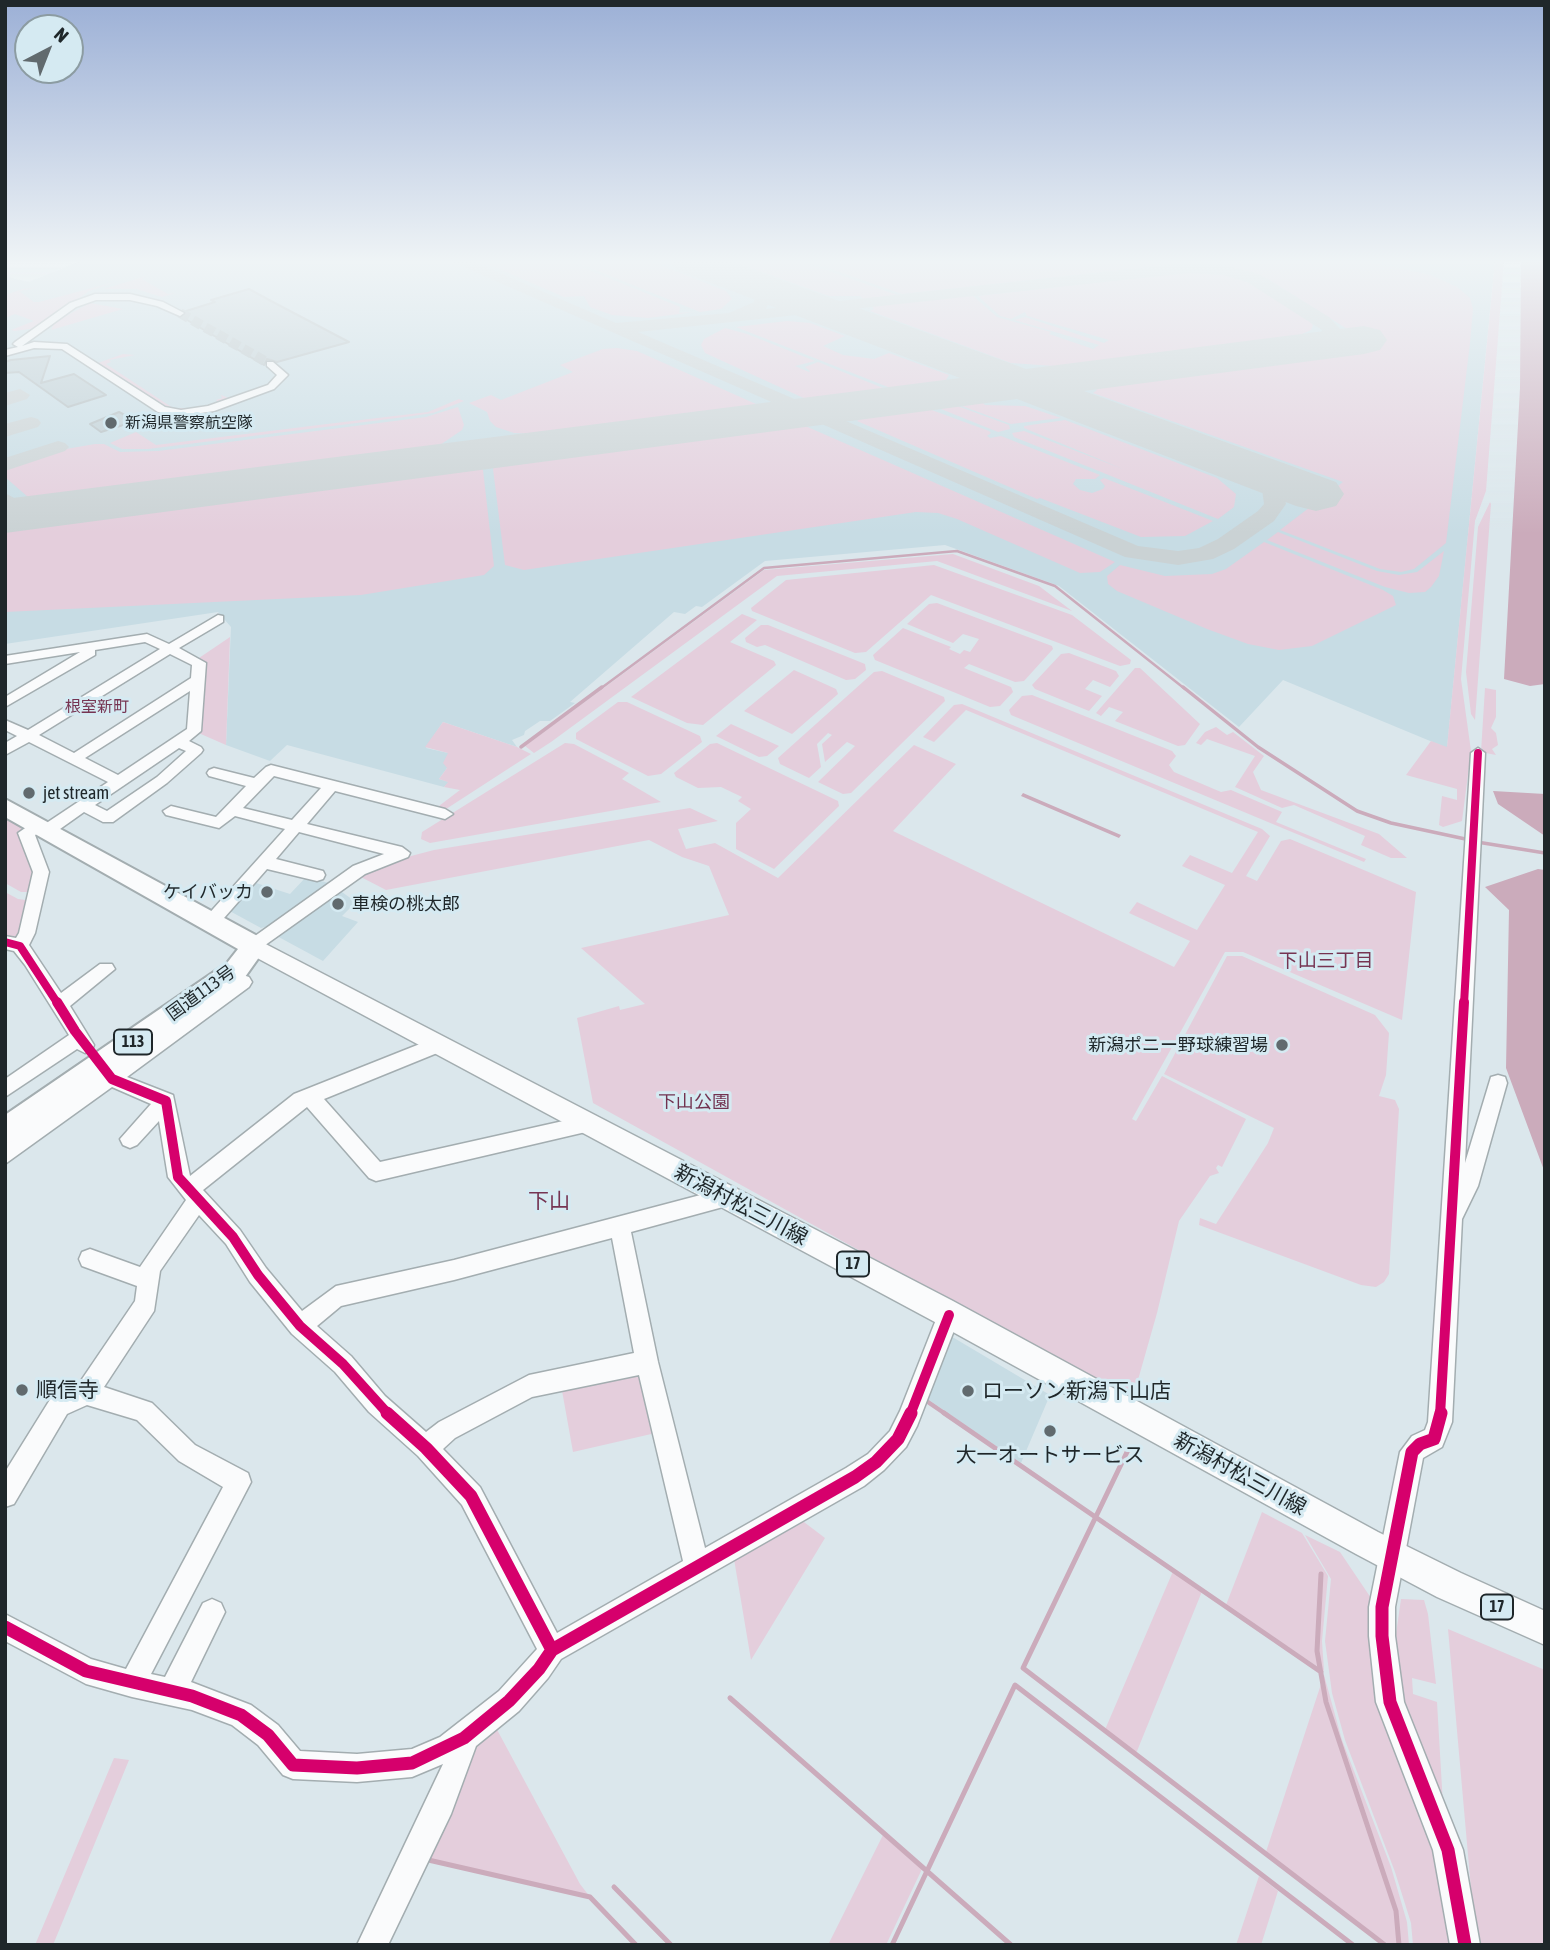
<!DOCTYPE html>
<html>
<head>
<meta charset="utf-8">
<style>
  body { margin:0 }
  #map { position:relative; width:1550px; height:1950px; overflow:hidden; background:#dbe7ec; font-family:"Asap Condensed",sans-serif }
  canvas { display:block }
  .frame { position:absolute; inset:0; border:7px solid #1f272a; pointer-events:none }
  .north { position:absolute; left:14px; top:14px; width:70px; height:70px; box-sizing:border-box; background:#d5eaf2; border:2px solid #8c9ca2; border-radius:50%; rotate:42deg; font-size:19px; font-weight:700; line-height:28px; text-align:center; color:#1f272a }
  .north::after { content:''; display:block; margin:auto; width:24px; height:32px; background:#616a6e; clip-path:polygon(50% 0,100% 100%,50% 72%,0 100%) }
</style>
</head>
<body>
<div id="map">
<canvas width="1550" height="1950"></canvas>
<div class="frame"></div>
<div class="north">N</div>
</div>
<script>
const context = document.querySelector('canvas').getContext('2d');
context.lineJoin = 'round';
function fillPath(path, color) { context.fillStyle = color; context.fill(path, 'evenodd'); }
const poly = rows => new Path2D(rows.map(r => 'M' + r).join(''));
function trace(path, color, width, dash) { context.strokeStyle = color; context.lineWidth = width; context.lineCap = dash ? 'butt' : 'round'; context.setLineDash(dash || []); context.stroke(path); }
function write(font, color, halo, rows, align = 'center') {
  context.font = font + ' "Asap Condensed","Noto Sans JP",sans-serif'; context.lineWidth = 6; context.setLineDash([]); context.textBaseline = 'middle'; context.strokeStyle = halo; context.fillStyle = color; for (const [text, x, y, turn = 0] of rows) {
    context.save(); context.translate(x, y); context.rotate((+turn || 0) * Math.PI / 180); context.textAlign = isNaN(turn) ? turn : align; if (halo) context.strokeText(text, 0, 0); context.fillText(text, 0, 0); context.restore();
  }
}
const built = poly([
  [81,261,1495,261,1447,748,1283,680,1239,727,1059,586,945,545,765,561,702,607,696,606,685,614,674,612,570,702,575,703,550,721,540,721,525,731,524,735,512,740,517,747,443,722,426,748,448,753,447,768,439,779,449,782,444,787,287,745,270,761,226,745,231,627,218,612,5,644,5,276,28,282],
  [306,877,332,884,273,925,261,928,226,909,250,881,290,894],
  [339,890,356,902,342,916,358,922,323,961,275,935],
  [949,1335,1050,1395,1021,1463,926,1398]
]);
const green = poly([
  [502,261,567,261,680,307,679,313,694,312,648,318,612,315,590,307,584,296,564,297,488,264,504,264],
  [573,261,650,261,726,291,732,299,721,309,700,312],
  [731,261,801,261,897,295,863,299,860,296,829,296],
  [808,261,1198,261,1196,264,1166,265,902,294],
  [1203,261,1365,261,1431,275,1457,287,1470,298,1473,309,1470,343,1446,543,1414,569,1401,572,1380,569,1280,530,1343,482,1093,393,1097,390,1094,386,1379,349,1268,279,1246,271,1201,264],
  [1495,261,1504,261,1486,491,1475,521,1461,679,1471,751,1462,821,1443,827,1439,825,1442,796,1457,800,1457,789,1406,775,1431,741,1447,747],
  [1199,271,1226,275,1253,284,1307,319,1313,325,1311,330,1293,338,1058,368,1054,366,1011,363,870,311,874,309,872,306,972,295,997,317,1051,332,1049,334,1093,349,1099,345,1014,320,1025,317,1104,343,1109,340,1027,316,1025,312,1011,319,1000,316,978,296],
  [146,276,142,279,168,294,176,293,162,297,136,289,104,289],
  [115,282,89,291,37,328,15,331,11,330,34,321,15,314,5,318,5,295,23,289,39,287,19,291,34,302,39,302],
  [90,303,123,309,51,330,55,322],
  [787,321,810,323,845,336,823,346,843,355,874,359,889,353,949,375,946,380,949,382,893,389,736,327],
  [725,328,747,334,815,361,795,366,809,372,810,371,805,367,818,362,888,390,808,400,705,353,701,345,704,339],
  [617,348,637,351,756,404,747,408,534,434,514,433,496,427,490,421,487,412,469,403,491,395,501,400,573,372,560,365,603,349],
  [123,354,135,355,109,360,111,362,106,364,173,408,199,408,218,402,216,400,222,398,221,395,231,399,204,408,185,411,170,409,98,363],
  [459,399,464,401,433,413,405,417,148,449,122,449,110,443,136,432,156,445,327,424,428,412],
  [981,401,985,405,1025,406,1061,418,1011,424,959,405],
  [955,405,1009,425,1010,429,998,432,936,407],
  [458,407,464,425,462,430,440,445,421,449,36,498,28,497,5,477,6,469,66,449,95,444,104,444,120,452,158,451,426,417],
  [929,409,989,431,991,433,987,436,990,438,1001,436,1100,475,1095,479,1076,479,1073,484,1080,490,1092,493,1103,489,1105,486,1100,480,1104,478,1213,521,1185,536,1141,537,1040,498,1037,499,857,421,863,417],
  [1065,420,1217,478,1236,494,1234,507,1218,519,1014,437,1012,433,1024,431,1123,469,1024,428,1024,426],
  [803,425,874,456,1115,562,1100,572,1080,573,957,519,938,513,916,512,524,570,505,565,493,469,497,464],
  [479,467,483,470,494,566,484,575,361,595,5,612,5,530],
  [1490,502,1491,504,1475,720,1471,714,1466,672,1478,527],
  [1278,532,1377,571,1399,575,1417,572,1444,551,1439,576,1431,587,1425,592,1409,593,1385,587,1267,540],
  [1264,542,1383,590,1393,596,1396,605,1312,646,1279,650,1248,644,1207,629,1117,591,1108,584,1107,576,1120,565,1165,576,1212,574,1226,569],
  [953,554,1039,586,1072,611,937,561,777,576,551,742,534,753,525,746,764,570],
  [934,565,1072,615,1131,660,1130,664,1120,666,931,595,866,652,855,653,752,611,751,608,786,580],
  [937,603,1052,646,1053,649,1024,681,1015,682,969,664,964,668,1011,687,1013,692,1000,706,990,707,875,660,873,655,903,628,951,647,949,649,960,654,964,650,970,652,979,639,963,634,953,643,907,624,929,604],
  [742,614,757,620,730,642,774,661,776,665,703,725,687,723,631,697],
  [761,625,768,625,865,664,866,670,855,679,846,680,765,645,757,647,746,642,745,638],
  [230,637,226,745,194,731,199,658],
  [1069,653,1116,671,1119,676,1110,687,1093,680,1085,689,1102,696,1089,711,1035,689,1032,685,1061,654],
  [1135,668,1140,668,1200,724,1185,745,1178,746,1115,721,1123,712,1109,707,1101,716,1096,713],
  [794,670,836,689,838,694,792,734,744,711],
  [882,671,944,697,945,701,851,793,843,794,818,782,855,746,847,742,825,762,822,744,832,735,828,733,817,744,821,767,809,778,780,764,778,758,874,672],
  [1485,688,1496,690,1496,717,1491,728,1496,733,1498,745,1492,749,1496,755,1481,752],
  [1032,695,1172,751,1176,756,1169,765,1174,772,1221,792,1231,790,1282,812,1276,822,1366,859,1364,862,1011,715,1009,710,1022,696],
  [618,702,627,702,700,736,702,742,661,774,648,776,576,739,576,733],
  [962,704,1262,829,1270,836,1246,876,1257,881,1281,841,1290,839,1416,892,1402,1020,1243,952,1225,952,1132,1119,1136,1121,1162,1076,1246,1119,1222,1167,1218,1165,1216,1168,1219,1173,1210,1176,1179,1221,1157,1313,1134,1394,1130,1398,1124,1397,593,1103,577,1018,619,1006,620,1010,645,1004,581,948,729,915,709,866,682,857,649,840,386,890,357,875,392,861,434,850,690,808,718,821,678,829,686,849,715,843,778,878,914,745,956,764,893,831,1174,967,1190,941,1129,913,1137,902,1197,930,1225,885,1182,866,1190,855,1232,873,1258,832,966,710,934,742,923,737,954,705],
  [443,722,517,747,531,754,443,811,435,809,460,790,444,787,448,782,439,779,447,768,443,763,448,753,425,747],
  [731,724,779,746,767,756,759,757,716,736],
  [1216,727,1227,735,1233,732,1264,756,1253,772,1261,790,1379,834,1407,858,1391,858,1361,845,1365,836,1294,805,1282,808,1235,787,1255,756,1207,739,1201,745,1196,743,1205,732],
  [565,743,574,744,629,773,622,779,661,802,430,843,421,839,422,832],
  [717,743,838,801,839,806,774,869,736,849,736,823,751,809,738,801,742,797,721,787,698,788,676,777,674,773,710,744],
  [5,817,20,826,41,883,28,887,28,892,21,892,5,883],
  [5,892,18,899,33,901,17,938,5,936],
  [1227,956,1242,956,1375,1015,1389,1033,1386,1075,1379,1096,1395,1100,1399,1109,1389,1274,1384,1282,1376,1287,1361,1285,1199,1225,1200,1218,1216,1224,1268,1143,1274,1128,1164,1074],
  [645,1366,660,1432,573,1452,561,1385],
  [1262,1512,1302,1533,1328,1576,1322,1641,1324,1671,1226,1605],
  [800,1519,825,1538,751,1660,734,1559],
  [1305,1535,1340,1552,1371,1598,1369,1633,1379,1706,1434,1856,1456,1945,1413,1945,1411,1923,1395,1872,1345,1740,1332,1693,1325,1641,1331,1579],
  [1174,1569,1203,1589,1135,1756,1104,1732],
  [1401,1599,1424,1600,1428,1614,1436,1684,1412,1678,1413,1694,1437,1702,1443,1805,1407,1716,1401,1691,1396,1634],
  [1448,1629,1545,1670,1545,1945,1476,1945],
  [1324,1675,1342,1740,1391,1867,1407,1922,1409,1945,1390,1945,1350,1919,1265,1855],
  [494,1724,580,1884,590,1897,422,1859,472,1742],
  [114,1758,129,1760,53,1945,35,1945],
  [883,1835,922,1869,886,1945,828,1945],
  [1259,1876,1278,1891,1261,1945,1236,1945]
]);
const water = poly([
  [1521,261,1545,261,1545,684,1530,686,1504,679,1520,388],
  [1493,791,1545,794,1545,836,1498,804],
  [1023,793,1121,835,1119,838,1021,796],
  [1538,869,1545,870,1545,1173,1506,1068,1509,910,1485,887]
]);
const streamFar3 = poly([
  [600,689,764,568,957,551,1055,586,1185,689]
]);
const streamFar2 = poly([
  [1183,687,1258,747,1357,811,1391,823,1470,840],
  [521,747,602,687],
  [1477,842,1545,853]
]);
const streamFar1 = poly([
  [925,1400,947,1415]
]);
const stream = poly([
  [944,1413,1321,1672],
  [1128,1450,1023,1668,1385,1945],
  [1321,1574,1317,1651,1326,1702,1396,1911,1399,1945],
  [730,1698,1011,1945],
  [424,1859,590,1897,636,1945],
  [614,1887,671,1945],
  [892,1945,1015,1685,1353,1945]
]);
const taxiway = poly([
  [450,261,472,261,616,323,729,313,754,302,755,295,748,285,756,280,762,281,772,295,766,309,1189,263,1224,265,1259,274,1329,317,1340,329,1336,342,1325,348,1250,361,1243,359,1241,355,1243,351,1314,339,1321,335,1322,330,1247,282,1223,275,1189,273,638,332,1138,546,1178,551,1199,548,1218,539,1258,511,1264,504,1262,489,1243,470,1246,465,1262,465,1281,482,1286,504,1274,521,1234,549,1213,559,1178,565,1125,557,450,261],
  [20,389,30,395,27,399,5,406,5,393,20,389],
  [31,417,38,419,41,423,38,427,5,437,5,424,31,417],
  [58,441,65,443,69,447,65,451,5,471,5,458,58,441],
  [5,493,25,504,53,503,61,505,64,510,61,515,53,517,12,516,5,511,5,493]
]);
const runway = poly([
  [671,261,729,261,1026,369,1364,326,1380,330,1387,340,1380,350,1364,354,1084,391,1336,482,1344,494,1336,506,1316,511,1296,506,1017,399,5,533,5,499,960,378,677,270,671,261]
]);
const building = poly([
  [249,289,271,301,349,342,277,362,267,359,264,365,182,317,186,311,215,302,211,300,249,289],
  [50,356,41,383,74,374,106,395,68,407,19,372,5,373,5,362,11,360,50,356],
  [119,412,136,421,101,432,90,424,119,412]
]);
const minorTunnel = poly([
  [180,313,270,364]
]);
const minor = poly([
  [130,294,163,302,184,313,180,316,157,306,130,300,96,300,76,307,22,346,34,342,67,344,165,407,181,410,208,406,268,385,277,375,267,366,267,362,273,362,288,375,274,389,214,411,181,416,158,412,62,349,34,348,5,356,5,350,18,347,13,344,15,342,70,303,95,294,130,294],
  [218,615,223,616,223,622,179,648,206,663,201,731,189,741,201,747,203,750,201,753,167,783,113,822,103,822,84,812,53,834,47,835,40,832,35,835,49,872,35,933,29,945,61,993,100,964,112,964,115,969,70,1006,94,1045,92,1050,85,1053,77,1049,5,1097,5,1079,69,1035,25,965,14,951,5,949,5,936,16,938,19,933,33,872,18,833,34,822,39,821,45,824,108,782,29,742,5,755,5,743,17,736,5,730,5,720,28,730,160,649,145,642,95,650,95,655,5,707,5,697,80,652,5,664,5,656,147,634,169,644,218,615],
  [170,654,192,665,191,678,74,753,39,735,170,654],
  [190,691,187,729,118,775,85,758,190,691],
  [179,748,186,751,157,777,107,811,95,805,179,748],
  [1478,748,1485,753,1465,1163,1491,1077,1498,1075,1505,1077,1507,1083,1478,1186,1462,1219,1452,1422,1442,1447,1423,1458,1395,1607,1395,1636,1404,1702,1463,1850,1480,1945,1450,1945,1433,1850,1376,1702,1369,1636,1369,1607,1400,1452,1412,1436,1425,1430,1428,1422,1471,753,1478,748],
  [271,765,445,809,453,814,445,819,335,791,307,824,402,847,410,853,408,857,365,874,254,953,248,951,245,946,248,941,353,866,384,854,299,832,276,859,323,871,325,875,323,879,317,881,267,869,217,926,205,926,203,922,205,918,285,829,235,816,219,828,166,815,163,811,171,806,216,817,246,786,209,776,207,773,209,770,214,768,254,778,266,767,271,765],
  [274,776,321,788,292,820,243,808,274,776],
  [243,975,249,977,252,982,249,987,127,1077,173,1095,190,1176,294,1094,440,1036,447,1039,449,1044,447,1049,324,1099,380,1162,590,1115,597,1117,600,1123,597,1129,590,1131,376,1181,369,1178,307,1107,203,1190,240,1230,266,1268,302,1311,336,1286,454,1260,727,1188,734,1190,737,1197,734,1204,631,1232,658,1362,705,1548,846,1468,868,1454,890,1431,900,1411,941,1307,949,1304,957,1307,960,1315,917,1426,906,1447,884,1470,864,1486,561,1659,548,1678,519,1711,476,1746,451,1814,388,1945,357,1945,443,1764,412,1777,357,1782,293,1779,283,1775,258,1745,232,1725,192,1710,132,1697,86,1684,5,1641,5,1614,91,1659,126,1669,223,1487,179,1461,137,1420,87,1405,67,1414,14,1504,5,1507,5,1472,51,1398,78,1385,135,1301,137,1286,82,1266,79,1259,82,1252,90,1249,140,1267,186,1200,168,1177,159,1121,137,1145,130,1148,123,1145,120,1139,151,1104,112,1087,5,1164,5,1144,100,1075,97,1068,99,1062,106,1060,114,1065,243,975],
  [199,1215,226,1244,250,1282,292,1334,335,1372,369,1412,418,1456,462,1505,537,1649,499,1691,440,1737,412,1749,357,1754,300,1751,278,1725,251,1705,191,1682,225,1612,221,1603,212,1599,203,1603,165,1677,151,1674,251,1482,248,1473,195,1445,152,1403,104,1387,154,1311,160,1271,199,1215],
  [612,1238,634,1353,529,1375,439,1422,426,1432,385,1396,351,1356,317,1326,341,1306,454,1280,612,1238],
  [639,1375,683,1561,557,1633,480,1487,443,1449,455,1438,532,1397,639,1375]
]);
const major = poly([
  [254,938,953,1301,1378,1532,1461,1573,1545,1611,1545,1645,1437,1597,1356,1554,933,1321,246,952,243,946,246,940,254,938]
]);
const highway = poly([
  [5,799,263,939,267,946,245,977,15,1140,5,1144,5,1115,227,963,238,949,5,817,5,799]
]);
const cyclewayFar2 = poly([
  [5,942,20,946,58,1004],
  [1464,1004,1478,753]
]);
const cyclewayFar1 = poly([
  [57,1002,75,1031,112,1079,166,1101,178,1177,233,1237,258,1275,300,1326,343,1364,389,1415],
  [910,1415,949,1315],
  [1440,1415,1464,1002]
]);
const cycleway = poly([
  [387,1413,426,1448,471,1496,552,1650],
  [1441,1413,1434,1439,1420,1444,1412,1452,1382,1607,1382,1636,1390,1702,1448,1850,1465,1945],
  [5,1627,86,1671,192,1696,241,1715,268,1735,293,1765,357,1768,412,1763,464,1738,509,1701,539,1669,552,1650,855,1477,876,1462,898,1439,911,1413]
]);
const markers = [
  [111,423,7,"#616a6e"],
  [29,793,7,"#616a6e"],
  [267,892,7,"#616a6e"],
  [338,904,7,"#616a6e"],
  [1282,1045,7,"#616a6e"],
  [22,1390,7,"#616a6e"],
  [968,1391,7,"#616a6e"],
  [1050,1431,7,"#616a6e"]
];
const farPoinames = [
  ["新潟県警察航空隊",125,423]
];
const farNeighbourhoodnames = [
  ["根室新町",97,707]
];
const shields = [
  [133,1042,38],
  [853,1264,32],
  [1497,1607,32]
];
const shieldNames = [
  ["113",133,1042],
  ["17",853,1264],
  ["17",1497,1607]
];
const poiNames = [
  ["jet stream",43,793],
  ["ケイバッカ",253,892,"right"],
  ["車検の桃太郎",352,904],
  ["新潟ポニー野球練習場",1268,1045,"right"]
];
const streetNames = [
  ["国道113号",201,993,-36]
];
const parkNames = [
  ["下山公園",694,1102]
];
const neighbourhoodNames = [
  ["下山三丁目",1326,961]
];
const quarterNames = [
  ["下山",549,1201]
];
const nearStreetnames = [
  ["新潟村松三川線",741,1205,28],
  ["新潟村松三川線",1240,1474,29]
];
const nearPoinames = [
  ["順信寺",36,1390],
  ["ローソン新潟下山店",982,1391],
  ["大一オートサービス",1050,1455,"center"]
];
fillPath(built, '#c7dce4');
fillPath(green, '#e4cedc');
fillPath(water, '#cbabbb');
trace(streamFar3, '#cbabbb', 2.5);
trace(streamFar2, '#cbabbb', 3.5);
trace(streamFar1, '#cbabbb', 4.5);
trace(stream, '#cbabbb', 5);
fillPath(taxiway, '#cad2d4');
fillPath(runway, '#cad2d4');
fillPath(building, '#bccdd3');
trace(building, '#b2bcbf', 2);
trace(minorTunnel, '#b5c1c5', 10, [10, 4.5]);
trace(minor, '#a3adb0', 3);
trace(major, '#a3adb0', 3);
trace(highway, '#a3adb0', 4);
fillPath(minor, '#fafbfc');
fillPath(major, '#fafbfc');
fillPath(highway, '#fafbfc');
trace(cyclewayFar2, '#d6006c', 8);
trace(cyclewayFar1, '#d6006c', 10);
trace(cycleway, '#d6006c', 13);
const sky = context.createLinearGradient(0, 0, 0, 534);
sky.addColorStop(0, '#9cb0d6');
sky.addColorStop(0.49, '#eff4f6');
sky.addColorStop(1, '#eff4f600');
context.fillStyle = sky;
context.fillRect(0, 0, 1550, 534);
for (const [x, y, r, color] of markers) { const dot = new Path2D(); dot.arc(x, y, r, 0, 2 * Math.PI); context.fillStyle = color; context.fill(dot); trace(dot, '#d5eaf2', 2.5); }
write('16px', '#1f272a', '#d5eaf2', farPoinames, 'left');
write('16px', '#763452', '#d5eaf2', farNeighbourhoodnames);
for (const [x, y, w] of shields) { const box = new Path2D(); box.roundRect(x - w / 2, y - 12.5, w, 25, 5); context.fillStyle = '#d5eaf2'; context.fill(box); trace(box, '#1f272a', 2); }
write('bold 16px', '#1f272a', null, shieldNames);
write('18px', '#1f272a', '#d5eaf2', poiNames, 'left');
write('18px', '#1f272a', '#d5eaf2', streetNames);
write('18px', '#723250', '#d5eaf2', parkNames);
write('19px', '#763452', '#d5eaf2', neighbourhoodNames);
write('21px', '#763452', '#d5eaf2', quarterNames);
write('21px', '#1f272a', '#d5eaf2', nearStreetnames);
write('21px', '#1f272a', '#d5eaf2', nearPoinames, 'left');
</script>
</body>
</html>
